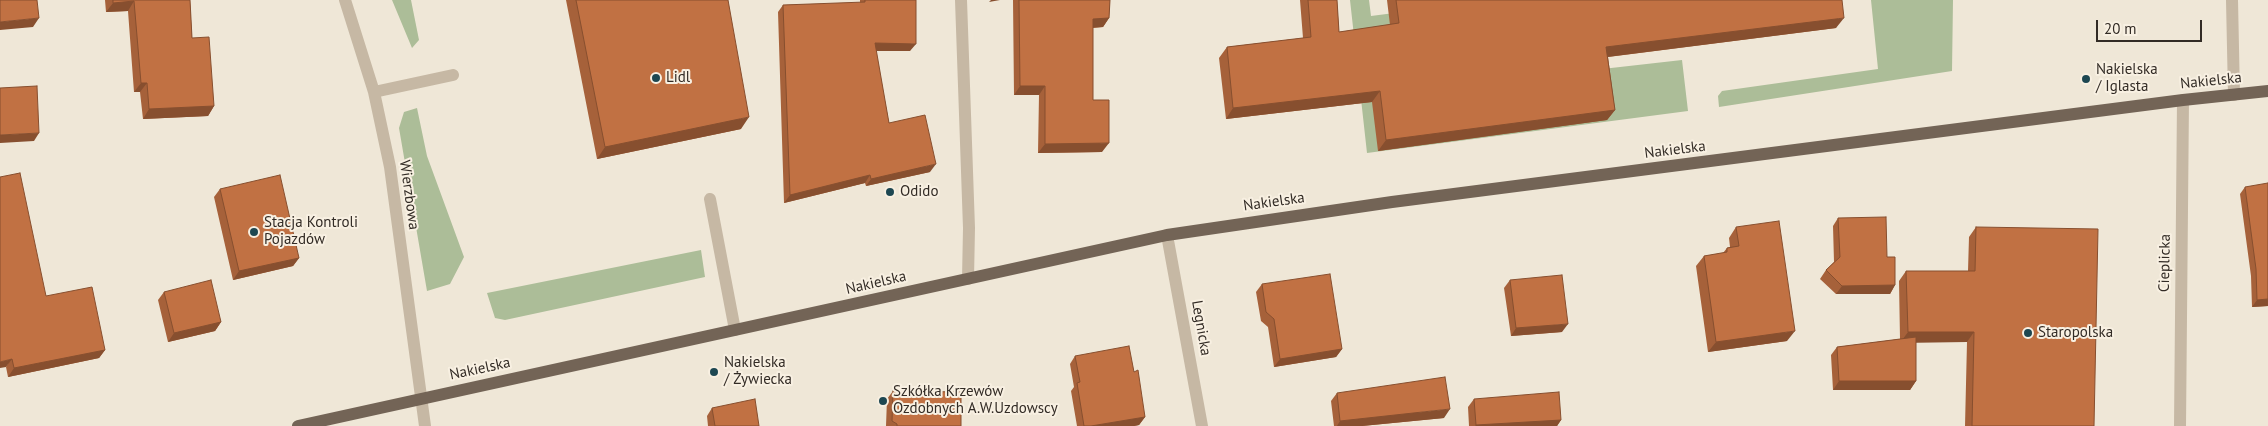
<!DOCTYPE html>
<html>
<head>
<meta charset="utf-8">
<style>
  body { margin:0 }
  #map { position:relative; width:2268px; height:426px; overflow:hidden; background:#efe7d7; font-family:"PT Sans",sans-serif }
  canvas { display:block }
  .scale { position:absolute; left:2096px; top:20px; width:106px; height:22px; box-sizing:border-box; border:2px solid #322b25; border-top:0; padding-left:6px; font-size:15px; line-height:18px; white-space:nowrap; color:#322b25; -webkit-text-stroke:4px #f8f0e2; paint-order:stroke }
</style>
</head>
<body>
<div id="map">
<canvas width="2268" height="426"></canvas>
<div class="scale">20 m</div>
</div>
<script>
const context = document.querySelector('canvas').getContext('2d');
context.lineJoin = 'round';
function fillPath(path, color) { context.fillStyle = color; context.fill(path, 'evenodd'); }
const poly = rows => new Path2D(rows.map(r => 'M' + r).join(''));
function trace(path, color, width, dash) { context.strokeStyle = color; context.lineWidth = width; context.lineCap = dash ? 'butt' : 'round'; context.setLineDash(dash || []); context.stroke(path); }
function write(font, color, halo, rows, align = 'center') {
  context.font = font + ' "PT Sans",sans-serif'; context.lineWidth = 4; context.setLineDash([]); context.textBaseline = 'middle'; context.strokeStyle = halo; context.fillStyle = color; for (const [text, x, y, turn = 0] of rows) {
    context.save(); context.translate(x, y); context.rotate((+turn || 0) * Math.PI / 180); context.textAlign = isNaN(turn) ? turn : align; if (halo) context.strokeText(text, 0, 0); context.fillText(text, 0, 0); context.restore();
  }
}
const green = poly([
  [392,0,411,0,419,40,412,48],
  [1350,0,1369,0,1371,16,1495,0,1558,74,1682,60,1688,111,1367,153],
  [1871,0,1953,0,1952,71,1719,107,1718,96,1722,91,1878,69],
  [417,108,427,156,464,257,450,284,427,291,399,128,404,112],
  [701,250,705,277,505,320,495,318,487,293]
]);
const minor = poly([
  [345,0,374,92,390,167,425,426],
  [961,0,969,228,968,279],
  [2232,0,2234,95],
  [374,92,453,75],
  [710,199,735,330],
  [1167,235,1202,426],
  [2180,426,2183,100]
]);
const major = poly([
  [298,426,1167,235,1392,202,2183,100,2268,91]
]);
const wall = poly([
  [105,0,190,0,192,38,214,106,208,116,143,119,140,92,134,92,128,11,106,12],
  [566,0,728,0,741,129,597,159],
  [860,0,916,0,910,51,876,51,889,123,930,172,866,186,865,183,784,203,778,12,783,5,860,3],
  [1013,0,1110,0,1109,18,1103,27,1093,28,1093,100,1102,152,1038,153,1039,95,1014,95],
  [1300,0,1337,0,1339,32,1390,25,1387,0,1842,0,1836,28,1608,57,1615,110,1607,120,1378,151,1372,102,1226,119,1219,58,1227,47,1303,38],
  [2245,187,2268,306,2252,307,2251,276,2240,194],
  [220,189,299,258,293,266,233,280,214,197],
  [1838,218,1887,257,1895,285,1890,294,1836,294,1820,279,1826,270,1834,262,1833,226],
  [1736,227,1787,341,1708,352,1696,266,1704,256,1723,253,1727,248,1730,247,1729,238],
  [1976,227,2094,426,1965,426,1967,342,1916,342,1916,381,1910,390,1833,390,1831,355,1837,347,1900,339,1899,281,1906,271,1968,271,1969,237],
  [1510,280,1562,332,1511,336,1504,288],
  [1262,284,1342,349,1336,357,1274,367,1268,327,1261,321,1256,292],
  [164,292,221,322,215,331,168,342,158,300],
  [46,296,105,350,99,358,8,377,6,367],
  [1075,356,1134,372,1145,417,1139,425,1134,426,1077,426,1071,391,1074,387,1070,364],
  [893,391,961,426,886,426,887,399],
  [1337,393,1444,418,1362,426,1334,426,1331,401],
  [1474,399,1561,420,1557,426,1469,426,1468,407],
  [712,408,759,426,708,426,707,416]
]);
const shadedWall = poly([
  [991,0,1000,0,989,2],
  [134,1,128,11,106,12,113,3],
  [39,18,33,27,0,30,0,22],
  [1109,18,1103,27,1087,28,1093,19],
  [1844,18,1836,28,1599,58,1606,47],
  [875,43,916,44,910,51,870,51],
  [141,83,147,83,140,92,134,92],
  [1020,86,1045,86,1039,95,1014,95],
  [1380,91,1372,102,1226,119,1233,108],
  [214,106,208,116,143,119,149,109],
  [1615,110,1607,120,1378,151,1386,140],
  [749,117,741,129,597,159,605,147],
  [39,133,34,141,0,143,0,135],
  [1109,143,1102,152,1038,153,1045,144],
  [936,164,930,172,866,186,871,179],
  [870,175,865,183,784,203,790,195],
  [299,258,293,266,233,280,239,271],
  [1895,285,1890,294,1836,294,1842,286],
  [2268,299,2268,306,2252,307,2257,300],
  [221,322,215,331,168,342,174,333],
  [1568,324,1562,332,1511,336,1516,328],
  [1795,331,1787,341,1708,352,1716,342],
  [1908,332,1974,332,1967,342,1900,343],
  [1342,349,1336,357,1274,367,1280,359],
  [105,350,99,358,8,377,14,368],
  [12,359,6,367,0,368,0,362],
  [1839,381,1916,381,1910,390,1833,390],
  [1450,409,1444,418,1362,426,1337,426,1340,421],
  [1145,417,1139,425,1134,426,1091,426],
  [1561,420,1557,426,1475,426,1476,425]
]);
const building = poly([
  [0,0,37,0,39,18,0,22,0,0],
  [113,0,190,0,192,38,209,37,214,106,149,109,147,83,141,83,134,1,113,3,113,0],
  [576,0,728,0,749,117,605,147,576,0],
  [865,0,916,0,916,44,875,43,889,123,925,115,936,164,871,179,870,175,790,195,783,5,865,2,865,0],
  [1019,0,1110,0,1109,18,1093,19,1093,100,1109,100,1109,143,1045,144,1045,86,1020,86,1019,0],
  [1308,0,1337,0,1339,32,1399,23,1396,0,1842,0,1844,18,1606,47,1615,110,1386,140,1380,91,1233,108,1227,47,1311,37,1308,0],
  [37,86,39,133,0,135,0,88,37,86],
  [20,173,46,296,92,287,105,350,14,368,12,359,0,362,0,177,20,173],
  [280,175,299,258,239,271,220,189,280,175],
  [2268,183,2268,299,2257,300,2256,269,2245,187,2268,183],
  [1886,217,1887,257,1895,257,1895,285,1842,286,1826,270,1840,257,1838,218,1886,217],
  [1779,221,1795,331,1716,342,1704,256,1727,252,1727,248,1739,246,1736,227,1779,221],
  [1976,227,2098,229,2094,426,1972,426,1974,332,1908,332,1906,271,1975,271,1976,227],
  [1330,274,1342,349,1280,359,1274,319,1266,312,1262,284,1330,274],
  [1562,275,1568,324,1516,328,1510,280,1562,275],
  [211,280,221,322,174,333,164,292,211,280],
  [1916,337,1916,381,1839,381,1837,347,1916,337],
  [1129,346,1134,372,1138,370,1145,417,1091,426,1084,426,1077,383,1080,382,1075,356,1129,346],
  [1445,377,1450,409,1340,421,1337,393,1445,377],
  [893,391,961,392,961,426,897,426,897,424,892,421,893,391],
  [1559,392,1561,420,1476,425,1474,399,1559,392],
  [755,399,759,426,715,426,712,408,755,399]
]);
const markers = [
  [656,78,5,"#1d4751"],
  [2086,79,5,"#1d4751"],
  [890,192,5,"#1d4751"],
  [254,232,5,"#1d4751"],
  [2028,333,5,"#1d4751"],
  [714,372,5,"#1d4751"],
  [883,401,5,"#1d4751"]
];
const poiNames = [
  ["Nakielska",2096,70],
  ["/ Iglasta",2096,87],
  ["Lidl",666,78],
  ["Odido",900,192],
  ["Stacja Kontroli",264,223],
  ["Pojazdów",264,240],
  ["Staropolska",2038,333],
  ["Nakielska",724,363],
  ["/ Żywiecka",724,380],
  ["Szkółka Krzewów",893,392],
  ["Ozdobnych A.W.Uzdowscy",893,409]
];
const streetNames = [
  ["Nakielska",2211,81,-6],
  ["Nakielska",1675,150,-7],
  ["Wierzbowa",409,195,82],
  ["Nakielska",1274,202,-8],
  ["Cieplicka",2165,263,-89],
  ["Nakielska",876,283,-13],
  ["Legnicka",1201,328,80],
  ["Nakielska",480,369,-12]
];
fillPath(green, '#acbd98');
trace(minor, '#c6b8a4', 12);
trace(major, '#736456', 12);
fillPath(wall, '#a6613a');
fillPath(shadedWall, '#874f2f');
fillPath(building, '#c17143');
trace(building, '#874f2f', 1);
for (const [x, y, r, color] of markers) { const dot = new Path2D(); dot.arc(x, y, r, 0, 2 * Math.PI); context.fillStyle = color; context.fill(dot); trace(dot, '#f8f0e2', 2); }
write('15px', '#322b25', '#f8f0e2', poiNames, 'left');
write('15px', '#322b25', '#f8f0e2', streetNames);
</script>
</body>
</html>
